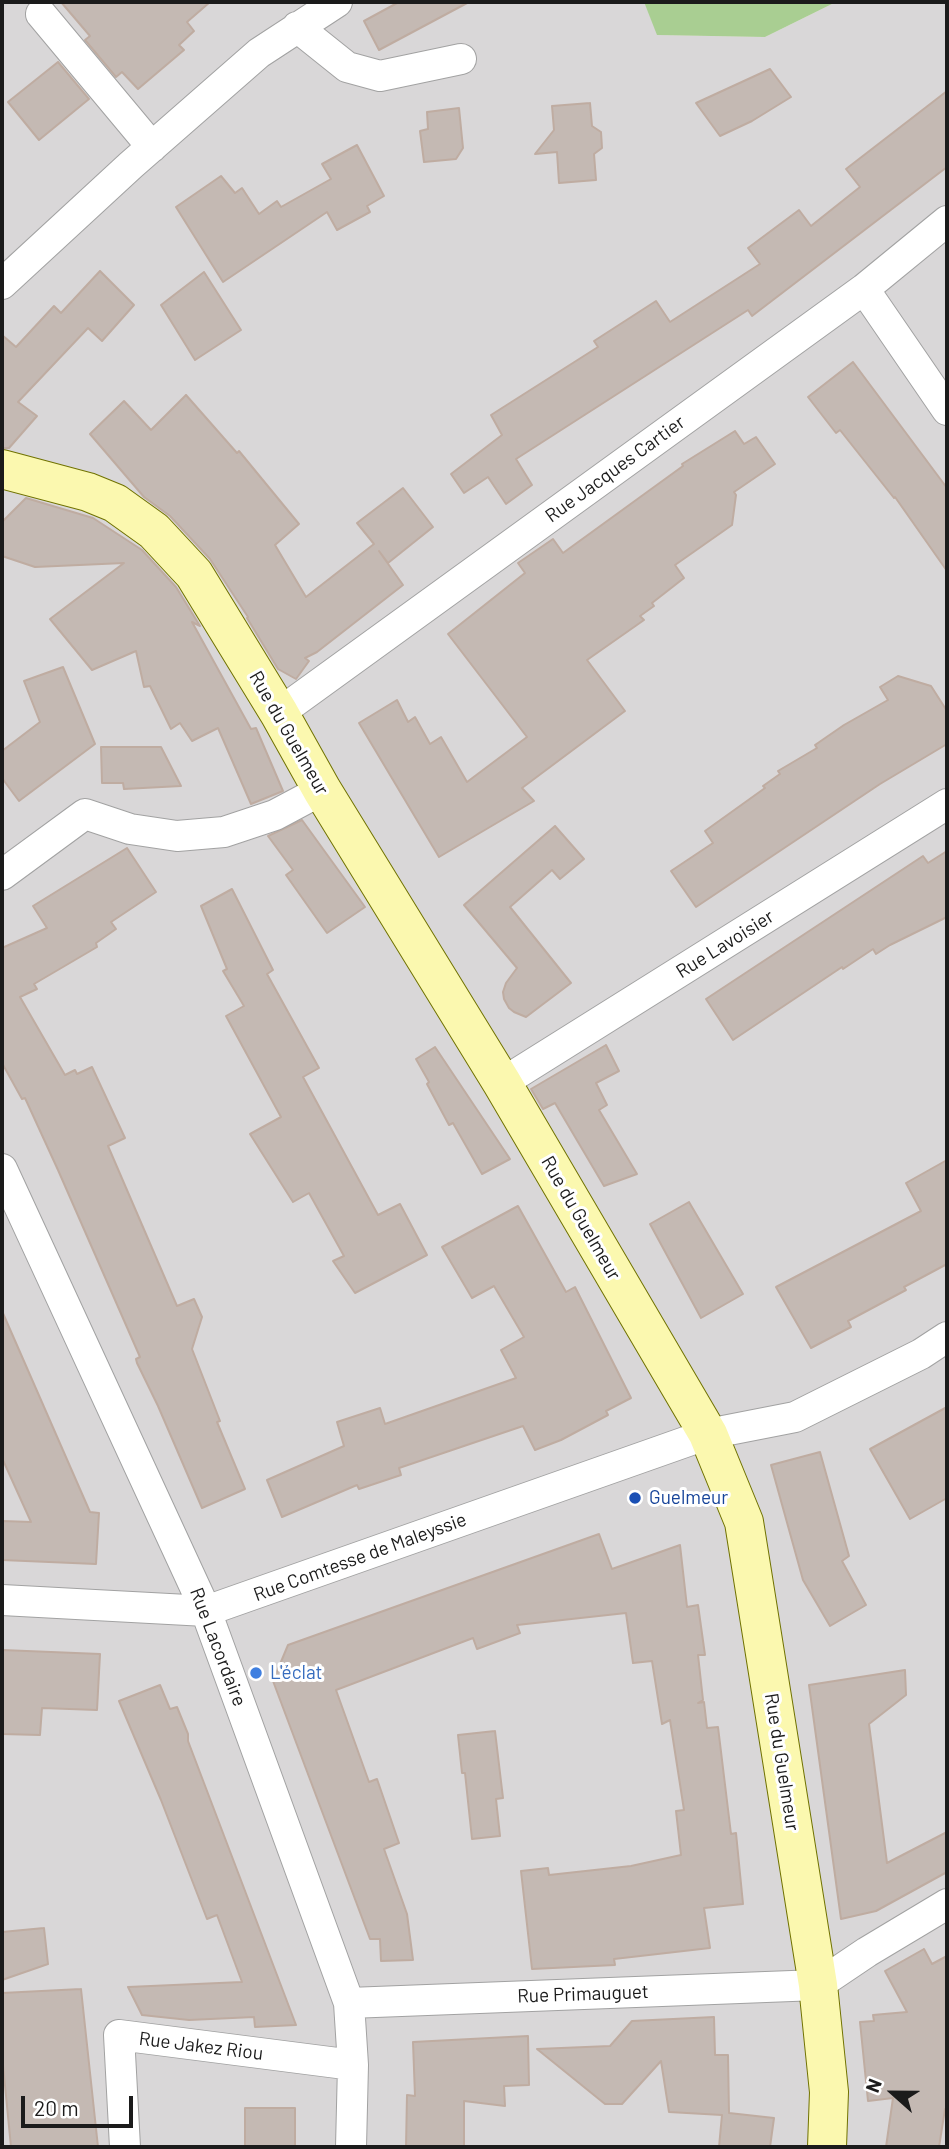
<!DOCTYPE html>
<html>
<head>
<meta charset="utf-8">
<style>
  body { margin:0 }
  #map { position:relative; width:949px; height:2149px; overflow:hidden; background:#ede7df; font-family:Barlow,sans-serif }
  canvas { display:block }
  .frame { position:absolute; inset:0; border:4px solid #1b1b1b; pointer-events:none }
  .north { position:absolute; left:858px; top:2058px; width:70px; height:70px; -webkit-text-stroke:5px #fff; paint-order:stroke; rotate:291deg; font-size:19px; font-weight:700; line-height:28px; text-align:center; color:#1b1b1b }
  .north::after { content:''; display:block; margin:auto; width:24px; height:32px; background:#1b1b1b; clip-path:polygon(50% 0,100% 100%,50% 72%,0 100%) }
  .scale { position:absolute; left:21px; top:2096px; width:112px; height:32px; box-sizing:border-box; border:4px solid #1b1b1b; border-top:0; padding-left:9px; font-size:21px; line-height:24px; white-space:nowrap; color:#1b1b1b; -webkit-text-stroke:5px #fff; paint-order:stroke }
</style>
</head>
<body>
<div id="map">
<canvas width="949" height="2149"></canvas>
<div class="frame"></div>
<div class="north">N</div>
<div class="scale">20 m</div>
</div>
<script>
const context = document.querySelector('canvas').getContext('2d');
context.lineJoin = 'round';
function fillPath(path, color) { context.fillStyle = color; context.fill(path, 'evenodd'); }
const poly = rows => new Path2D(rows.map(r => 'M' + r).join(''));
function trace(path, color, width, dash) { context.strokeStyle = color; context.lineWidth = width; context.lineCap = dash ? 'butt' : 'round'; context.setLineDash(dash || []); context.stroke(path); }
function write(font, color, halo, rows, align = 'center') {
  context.font = font + ' Barlow,sans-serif'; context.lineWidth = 6; context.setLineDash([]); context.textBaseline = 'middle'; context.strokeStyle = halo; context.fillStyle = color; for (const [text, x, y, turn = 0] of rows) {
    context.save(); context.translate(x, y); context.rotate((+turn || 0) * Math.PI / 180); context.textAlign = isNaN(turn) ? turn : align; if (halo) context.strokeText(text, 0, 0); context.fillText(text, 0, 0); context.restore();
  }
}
const residential = poly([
  [2,2,644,2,658,35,765,37,836,2,947,2,947,2147,2,2147]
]);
const forest = poly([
  [644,2,836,2,765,37,657,35]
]);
const building = poly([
  [61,2,210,2,187,22,194,31,179,45,184,50,138,89,122,72,116,77,85,40,90,36,61,2],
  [399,2,469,2,379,50,364,21,399,2],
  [58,62,89,99,39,140,8,102,58,62],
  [770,69,791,97,752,121,720,136,696,103,770,69],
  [947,91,947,167,752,316,748,310,516,459,532,485,506,504,488,477,464,493,451,474,502,435,491,415,598,347,594,341,656,301,670,322,760,264,748,248,799,210,811,226,860,187,846,169,947,91],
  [590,103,592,126,601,132,602,148,594,154,596,180,559,183,557,152,535,154,554,130,552,106,590,103],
  [459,108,463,148,456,159,424,162,420,131,428,129,427,112,459,108],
  [357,145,384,196,367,206,370,212,337,230,327,212,223,282,176,207,221,176,235,193,242,188,259,214,277,201,281,207,331,179,322,164,357,145],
  [100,271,134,305,102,341,88,328,18,402,37,416,9,448,2,448,2,335,16,347,54,306,61,313,100,271],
  [204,272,241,330,195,360,161,305,204,272],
  [853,362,947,488,947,571,895,497,894,498,840,430,836,433,808,397,853,362],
  [186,395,237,453,239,451,299,524,275,545,306,597,374,544,357,523,403,488,433,527,388,563,379,551,403,585,317,652,305,658,309,661,296,679,278,669,247,618,248,617,210,559,170,516,144,497,90,434,124,401,151,430,186,395],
  [735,431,744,444,756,437,775,464,734,492,736,495,732,525,675,565,684,578,652,603,654,606,640,616,644,620,587,660,625,711,522,788,534,801,439,857,359,723,397,700,408,722,415,717,430,744,441,737,467,782,527,737,448,634,525,573,518,563,553,539,563,553,683,466,682,464,735,431],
  [26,498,93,518,142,550,176,587,200,626,192,622,251,729,256,728,283,791,251,804,218,728,192,741,180,723,171,729,150,686,144,687,136,651,92,670,50,619,124,563,35,567,2,556,2,522,26,498],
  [63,667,95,744,19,801,2,778,2,751,40,722,24,681,63,667],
  [898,676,931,686,947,711,947,744,880,784,696,907,671,871,713,843,705,831,765,788,763,786,780,774,778,771,817,748,815,745,844,725,888,700,880,687,898,676],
  [101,747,161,747,181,786,124,789,123,783,102,783,101,747],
  [302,820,365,907,327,933,286,875,293,870,268,836,302,820],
  [555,826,584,859,560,879,552,870,510,907,571,983,526,1017,514,1012,509,1008,504,999,503,992,506,983,517,968,464,905,555,826],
  [127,848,156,892,111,922,116,929,96,943,97,947,34,984,37,989,20,997,65,1075,75,1070,77,1074,92,1067,125,1138,108,1146,177,1306,194,1299,202,1317,192,1349,220,1421,217,1422,245,1489,202,1508,158,1406,137,1363,136,1359,140,1357,58,1170,25,1098,22,1099,2,1063,2,948,47,928,33,906,127,848],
  [947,851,947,917,890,945,876,954,873,949,843,969,842,967,733,1040,706,999,923,856,928,863,947,851],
  [232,889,273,970,267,974,319,1068,303,1077,378,1215,400,1204,427,1255,355,1293,333,1261,344,1256,309,1193,293,1202,250,1134,281,1117,226,1016,244,1006,223,971,227,969,201,906,232,889],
  [606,1045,619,1071,596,1083,607,1105,599,1110,637,1174,604,1186,555,1103,543,1109,531,1089,606,1045],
  [435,1047,510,1159,482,1174,453,1123,449,1125,427,1084,429,1082,416,1059,435,1047],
  [947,1160,947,1264,904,1287,906,1290,848,1321,851,1327,811,1348,776,1287,921,1211,906,1183,947,1160],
  [689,1202,743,1294,701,1318,650,1224,689,1202],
  [518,1206,566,1292,575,1287,631,1398,606,1411,608,1415,561,1440,535,1450,523,1426,399,1468,401,1475,359,1489,357,1485,282,1517,267,1480,344,1446,337,1422,380,1408,385,1424,516,1378,501,1350,524,1337,494,1286,472,1298,442,1247,518,1206],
  [2,1311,90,1512,99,1513,96,1564,2,1560,2,1521,31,1522,2,1458,2,1311],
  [947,1407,947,1498,910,1519,870,1449,947,1407],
  [820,1452,849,1556,842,1561,866,1605,830,1626,803,1580,771,1465,820,1452],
  [599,1534,612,1569,680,1545,687,1607,698,1605,705,1655,698,1655,703,1700,698,1703,704,1702,707,1728,718,1727,731,1834,736,1833,743,1904,704,1908,710,1948,614,1959,615,1965,532,1969,521,1871,548,1868,549,1875,631,1866,681,1855,676,1811,684,1810,670,1720,662,1724,652,1661,633,1663,626,1613,517,1625,520,1633,477,1649,473,1638,336,1690,369,1782,377,1779,399,1843,384,1849,407,1914,413,1960,381,1961,380,1939,370,1939,273,1681,288,1645,599,1534],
  [2,1650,100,1654,97,1710,42,1708,40,1735,2,1734,2,1650],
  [905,1670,906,1695,869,1724,887,1863,947,1832,947,1872,876,1911,841,1919,809,1685,905,1670],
  [160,1685,170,1709,177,1707,188,1734,188,1741,296,2025,255,2027,254,2017,189,2020,142,2015,128,1987,242,1982,217,1915,207,1919,161,1800,119,1701,160,1685],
  [495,1731,503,1798,496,1799,500,1836,472,1839,465,1773,462,1773,458,1735,495,1731],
  [44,1928,48,1964,2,1980,2,1932,44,1928],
  [924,1949,932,1964,947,1956,947,2109,945,2109,939,2147,886,2147,893,2098,868,2101,860,2022,874,2021,873,2015,907,2012,885,1971,924,1949],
  [81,1989,98,2147,11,2147,2,2055,2,1993,81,1989],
  [714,2017,715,2055,728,2055,729,2113,774,2118,770,2147,719,2147,722,2115,669,2112,661,2061,622,2104,605,2104,537,2049,610,2046,632,2021,714,2017],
  [528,2036,529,2085,504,2086,505,2106,464,2101,464,2147,406,2147,407,2095,415,2096,413,2042,528,2036],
  [245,2108,295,2108,295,2147,245,2147,245,2108]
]);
const street = poly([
  [41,14,152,147],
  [297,27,347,67,380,76,461,59],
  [2,284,131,165,259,53,337,2],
  [864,289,947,410],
  [279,713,864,289,947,221],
  [2,875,85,814,130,829,177,836,224,832,275,815,322,790],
  [502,1083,947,804],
  [2,1169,206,1611,349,2003,353,2065,351,2147],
  [2,1600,206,1611,708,1434,795,1417,921,1354,947,1337],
  [349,2003,818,1985,867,1952,947,1904],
  [125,2147,119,2035,353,2065]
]);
const secondary = poly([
  [2,469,88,492,115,503,154,531,194,574,279,713,322,790,502,1083,708,1434,744,1522,818,1985,829,2092,827,2147]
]);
const markers = [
  [635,1498,7,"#1a4fb4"],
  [256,1673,7,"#3f7fe0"]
];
const streetNames = [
  ["Rue Jacques Cartier",615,469,-36],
  ["Rue du Guelmeur",289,733,60],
  ["Rue Lavoisier",725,944,-32],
  ["Rue du Guelmeur",581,1218,60],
  ["Rue Comtesse de Maleyssie",360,1557,-20],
  ["Rue Lacordaire",218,1647,69],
  ["Rue du Guelmeur",782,1762,81],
  ["Rue Primauguet",583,1994,-2],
  ["Rue Jakez Riou",201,2046,7]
];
const transitNames = [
  ["Guelmeur",649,1498]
];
const shopNames = [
  ["L'éclat",270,1673]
];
fillPath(residential, '#d9d7d8');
fillPath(forest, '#a9ce92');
fillPath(building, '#c4b9b3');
trace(building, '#bfaca1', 2);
trace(street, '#a2a2a2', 32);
trace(secondary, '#707201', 40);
trace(street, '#fff', 30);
trace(secondary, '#fbf8af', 38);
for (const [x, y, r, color] of markers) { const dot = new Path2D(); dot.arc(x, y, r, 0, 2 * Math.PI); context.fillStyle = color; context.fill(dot); trace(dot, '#fff', 2.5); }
write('19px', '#1b1b1b', '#fff', streetNames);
write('19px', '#164399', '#fff', transitNames, 'left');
write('19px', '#366cbe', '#fff', shopNames, 'left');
</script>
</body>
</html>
